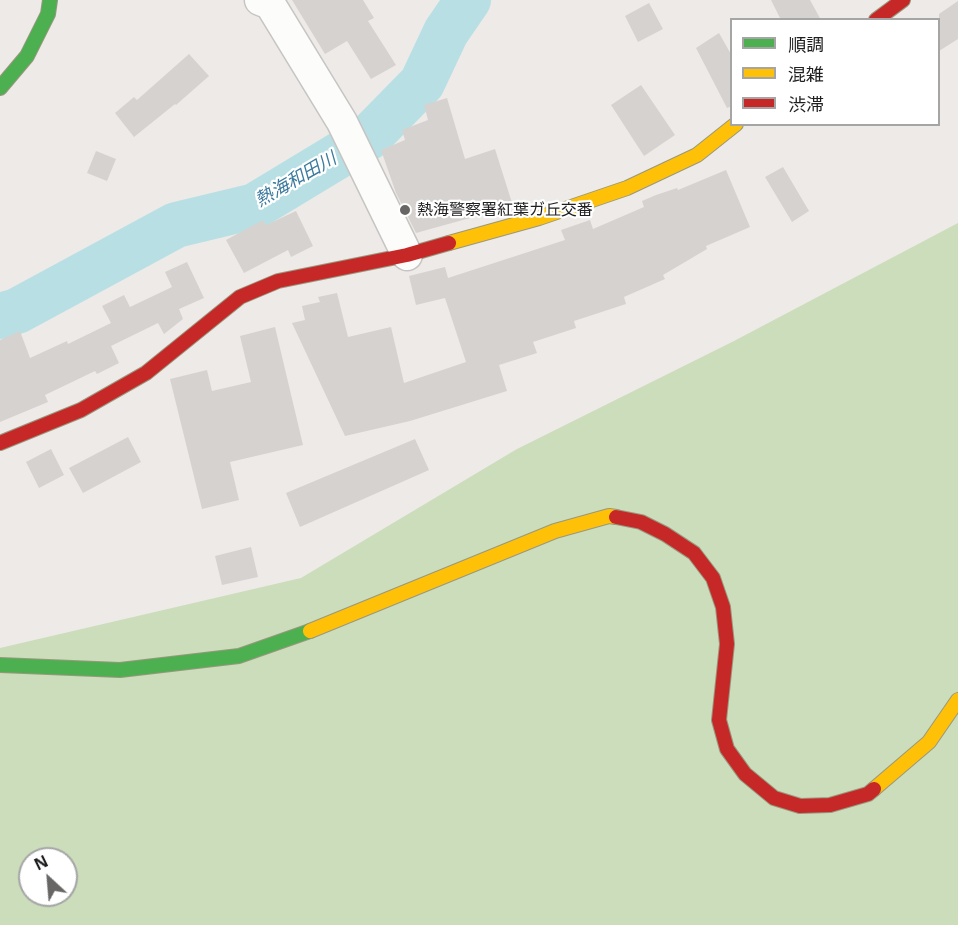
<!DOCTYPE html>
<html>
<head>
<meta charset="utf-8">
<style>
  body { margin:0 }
  #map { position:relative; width:958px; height:925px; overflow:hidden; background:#edeae7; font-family:"Noto Sans","Noto Sans JP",sans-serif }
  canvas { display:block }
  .legend { position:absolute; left:730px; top:18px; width:210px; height:108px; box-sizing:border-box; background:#fff; border:2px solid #a5a5a5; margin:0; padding:8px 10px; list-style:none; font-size:18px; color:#1f1f1f }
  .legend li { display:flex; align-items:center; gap:12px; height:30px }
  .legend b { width:30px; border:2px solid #a5a5a5 }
  .north { position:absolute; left:18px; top:847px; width:60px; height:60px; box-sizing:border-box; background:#fff; border:2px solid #a5a5a5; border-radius:50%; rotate:334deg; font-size:16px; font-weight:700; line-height:24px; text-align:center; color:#1f1f1f }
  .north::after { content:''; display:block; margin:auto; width:21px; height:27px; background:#676665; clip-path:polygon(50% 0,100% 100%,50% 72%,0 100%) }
</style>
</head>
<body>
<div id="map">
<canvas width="958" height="925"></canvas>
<ul class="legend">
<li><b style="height:8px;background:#4caf50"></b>順調</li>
<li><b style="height:8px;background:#ffc107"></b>混雑</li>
<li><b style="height:8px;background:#c62828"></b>渋滞</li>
</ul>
<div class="north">N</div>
</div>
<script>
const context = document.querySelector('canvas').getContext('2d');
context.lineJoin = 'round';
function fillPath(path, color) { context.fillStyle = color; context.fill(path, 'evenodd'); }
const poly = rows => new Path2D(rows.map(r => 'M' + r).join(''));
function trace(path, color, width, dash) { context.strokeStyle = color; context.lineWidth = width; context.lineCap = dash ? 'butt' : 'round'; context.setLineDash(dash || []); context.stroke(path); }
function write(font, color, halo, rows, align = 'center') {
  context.font = font + ' "Noto Sans","Noto Sans JP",sans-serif'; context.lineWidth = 4.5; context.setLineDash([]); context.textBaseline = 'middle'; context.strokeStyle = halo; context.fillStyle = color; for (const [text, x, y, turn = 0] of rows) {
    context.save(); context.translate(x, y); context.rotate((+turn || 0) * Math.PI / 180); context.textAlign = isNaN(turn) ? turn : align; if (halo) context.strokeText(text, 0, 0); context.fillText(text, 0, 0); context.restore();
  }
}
const forest = poly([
  [958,223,958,925,0,925,0,648,301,578,517,449,734,341],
  [30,859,66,859,66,895,30,895]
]);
const river = poly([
  [0,316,17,311,176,225,255,206,369,137,422,83,446,32,468,0]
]);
const building = poly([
  [292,0,363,0,374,18,368,21,396,65,371,79,347,41,325,54],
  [771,0,810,0,821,20,781,20],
  [958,1,958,39,939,51,939,14],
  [649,3,663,29,638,42,625,16],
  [719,33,732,56,732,106,727,108,696,48],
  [189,54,209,76,176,105,175,104,134,137,115,113,134,97,137,100],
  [641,85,675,135,644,156,611,105],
  [447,98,465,159,495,149,513,206,416,233,396,193,381,150,405,140,402,130,428,120,424,105],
  [96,151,116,159,107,181,87,173],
  [783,167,809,211,792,222,765,177],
  [726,170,750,227,706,246,707,249,663,275,665,279,624,297,626,304,574,321,576,328,533,342,537,353,499,365,507,391,410,421,345,436,292,323,305,320,302,306,320,302,318,297,337,293,348,337,391,327,404,383,466,362,445,298,416,305,409,276,445,267,448,278,565,240,561,230,590,220,593,229,644,207,642,201,656,195,677,188,678,190],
  [296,211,313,246,291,257,288,250,244,273,226,240,263,220,266,225],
  [187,262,204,298,179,309,183,319,164,334,158,323,111,346,119,363,97,374,95,371,45,395,48,402,0,422,0,340,20,331,30,358,67,341,68,344,111,323,102,306,124,295,130,307,172,287,165,272],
  [275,327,303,445,230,462,239,500,202,509,170,379,207,370,212,391,251,382,240,336],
  [128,437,141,462,83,493,69,468],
  [415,439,429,470,300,527,286,493],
  [51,449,64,475,39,488,26,462],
  [251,547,258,577,222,585,215,556]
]);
const street = poly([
  [260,0,270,4,342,122,407,255]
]);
const fast = poly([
  [0,88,27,56,48,14,50,0],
  [0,665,120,670,239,656,310,631]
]);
const slow = poly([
  [449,243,539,218,627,188,697,155,736,124],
  [310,631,555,531,609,516,616,517],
  [874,789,929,742,958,700]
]);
const jam = poly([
  [876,20,903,0],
  [0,443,81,410,146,373,240,297,278,281,407,255,449,243],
  [616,517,641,522,665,534,694,553,713,578,723,607,727,644,719,720,727,749,745,774,774,798,800,806,830,805,868,794,874,789]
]);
const markers = [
  [405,210,6,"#676665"]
];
const poiNames = [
  ["熱海警察署紅葉ガ丘交番",417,210]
];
const waterNames = [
  ["熱海和田川",296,180,-30]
];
fillPath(forest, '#cbddba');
trace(river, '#b8e0e4', 46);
fillPath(building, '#d6d2d0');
trace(street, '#c6c5c3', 33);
trace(fast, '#99977e', 16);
trace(slow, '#99977e', 16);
trace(jam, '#99977e', 16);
trace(street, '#fcfcfb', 30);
trace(fast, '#4caf50', 14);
trace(slow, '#ffc107', 14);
trace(jam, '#c62828', 14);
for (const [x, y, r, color] of markers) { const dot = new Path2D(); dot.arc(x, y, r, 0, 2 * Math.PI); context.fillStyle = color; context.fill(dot); trace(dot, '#fff', 2); }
write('16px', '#1f1f1f', '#fff', poiNames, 'left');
write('italic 18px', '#3c7a9e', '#fff', waterNames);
</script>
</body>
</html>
